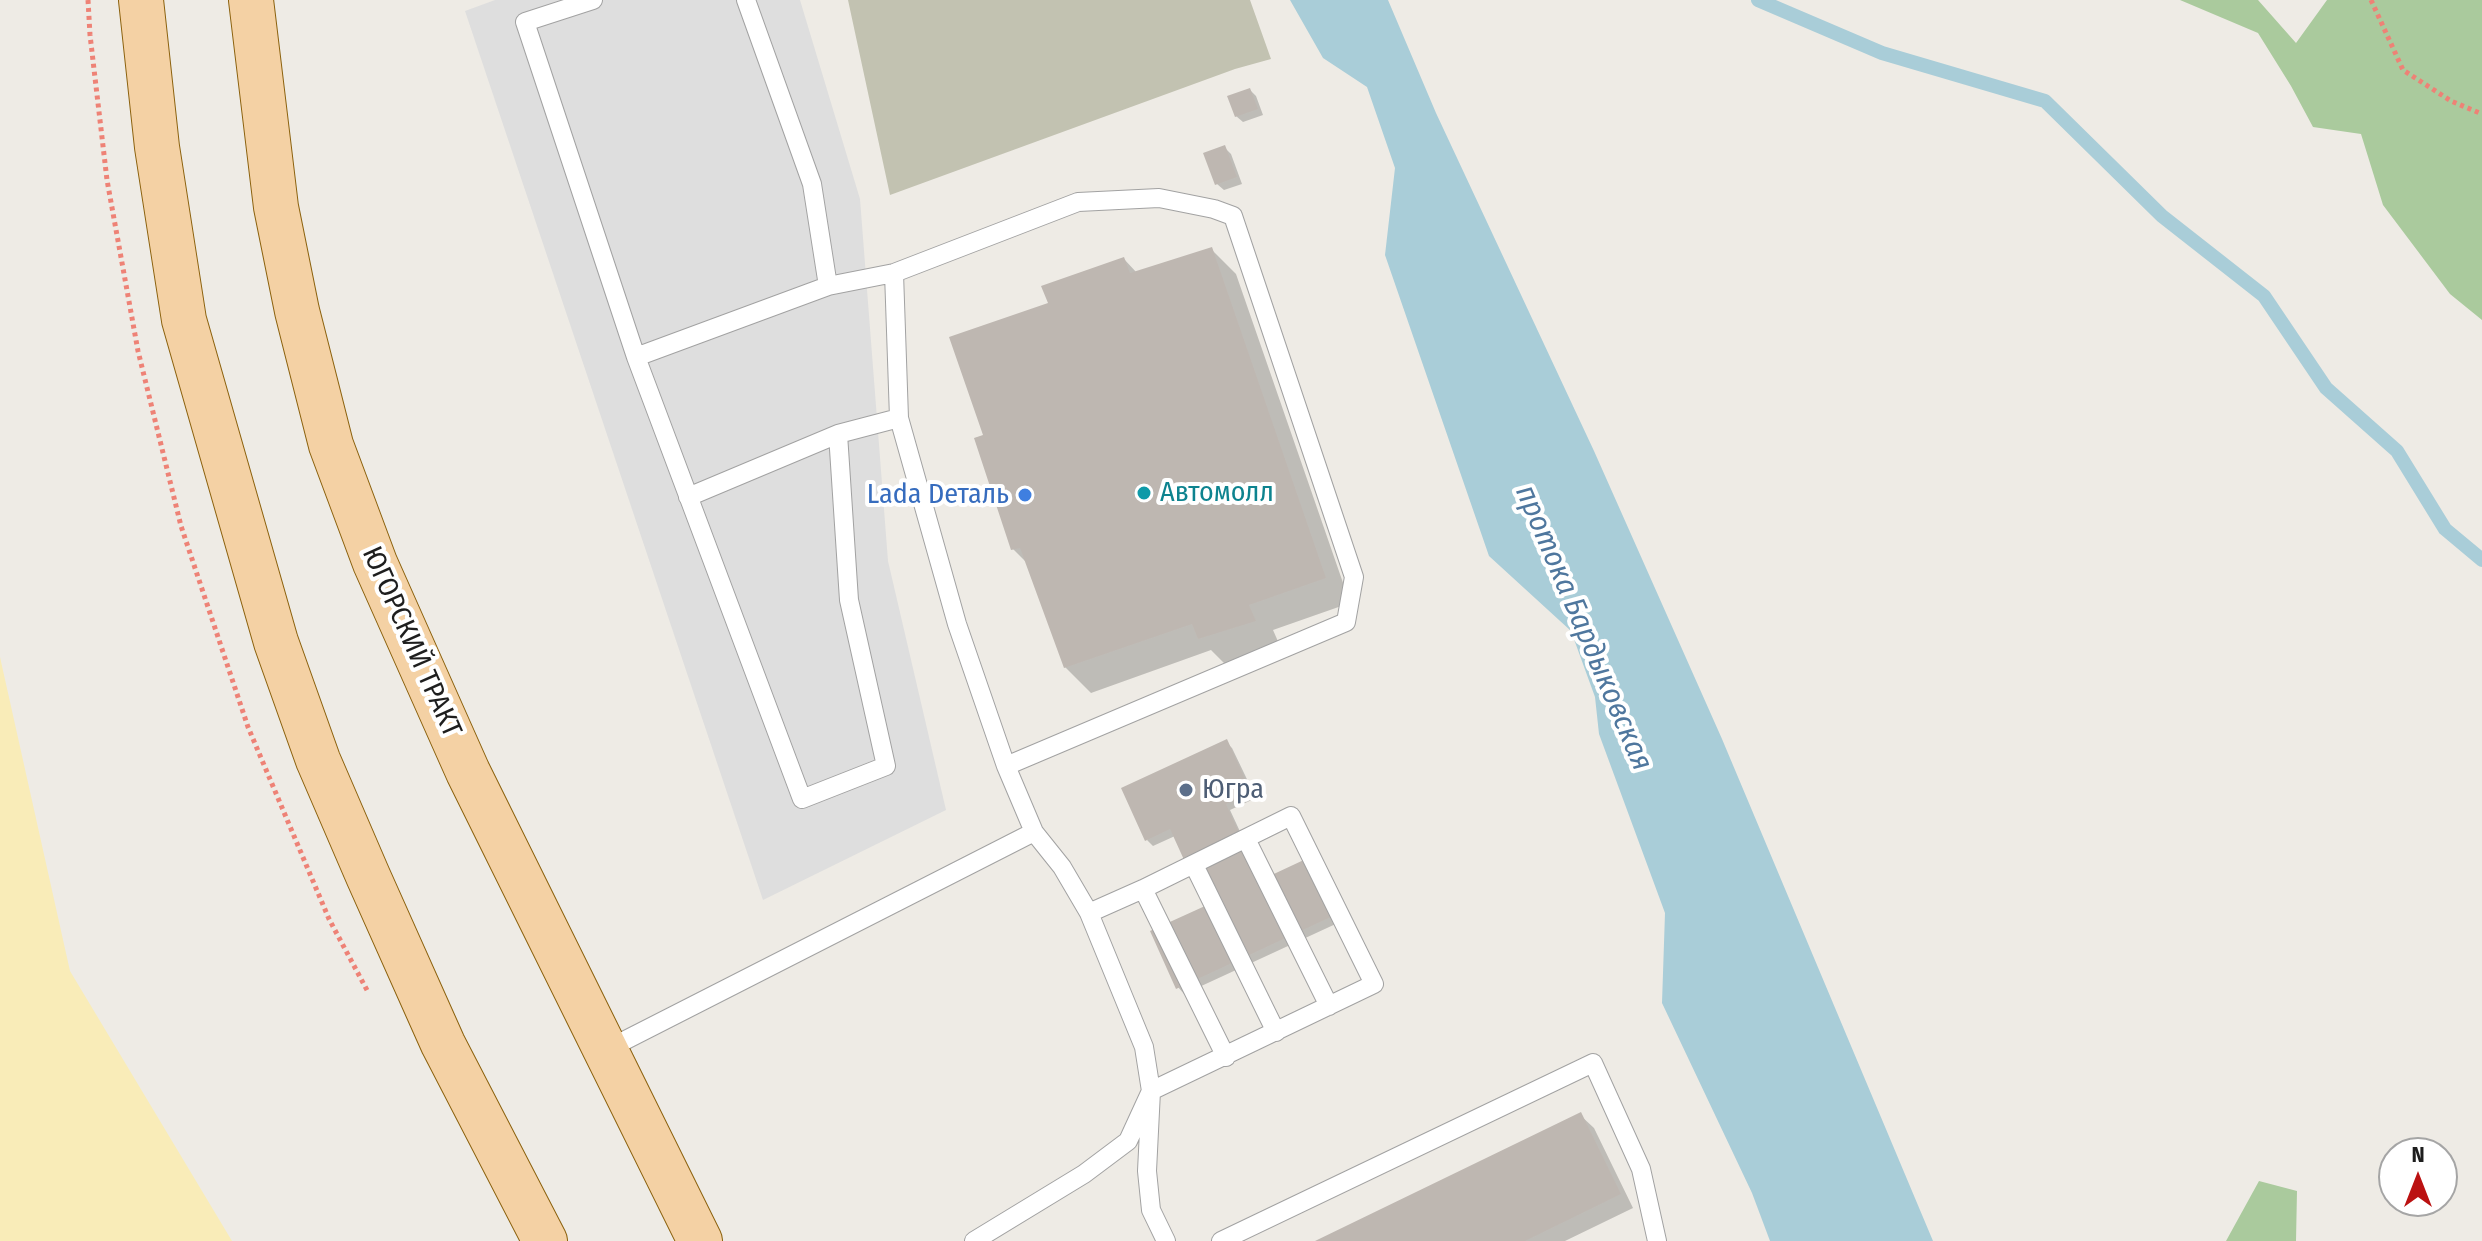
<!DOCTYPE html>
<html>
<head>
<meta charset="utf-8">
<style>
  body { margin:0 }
  #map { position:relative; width:2482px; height:1241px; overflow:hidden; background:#eeebe5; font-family:"Fira Sans Condensed",sans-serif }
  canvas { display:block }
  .north { position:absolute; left:2378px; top:1137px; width:80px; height:80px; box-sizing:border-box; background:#fff; border:2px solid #a5a5a5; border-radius:50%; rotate:0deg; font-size:22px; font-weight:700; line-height:32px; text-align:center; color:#1e1e1e }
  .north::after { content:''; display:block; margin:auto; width:28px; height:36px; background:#b11; clip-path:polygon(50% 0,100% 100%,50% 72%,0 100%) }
</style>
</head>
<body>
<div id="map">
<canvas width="2482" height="1241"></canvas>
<div class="north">N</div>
</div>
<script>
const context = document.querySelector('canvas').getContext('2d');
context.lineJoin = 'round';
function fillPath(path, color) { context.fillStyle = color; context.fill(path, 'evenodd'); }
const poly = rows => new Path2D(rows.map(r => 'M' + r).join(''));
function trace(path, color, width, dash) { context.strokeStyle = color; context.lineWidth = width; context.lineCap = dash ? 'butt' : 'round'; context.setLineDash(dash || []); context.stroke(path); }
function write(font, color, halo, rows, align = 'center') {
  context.font = font + ' "Fira Sans Condensed",sans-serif'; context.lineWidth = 8; context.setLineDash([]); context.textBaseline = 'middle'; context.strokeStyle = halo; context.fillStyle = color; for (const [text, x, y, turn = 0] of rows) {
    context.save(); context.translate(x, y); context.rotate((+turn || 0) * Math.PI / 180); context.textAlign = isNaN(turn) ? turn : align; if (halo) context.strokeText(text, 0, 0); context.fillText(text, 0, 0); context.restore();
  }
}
const construction = poly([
  [848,0,1250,0,1271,59,1235,69,890,195]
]);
const forest = poly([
  [2180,0,2258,0,2296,43,2327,0,2482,0,2482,320,2450,294,2383,205,2361,134,2313,127,2291,86,2258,33],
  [2259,1181,2297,1191,2296,1241,2226,1241]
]);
const sand = poly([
  [0,657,70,971,232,1241,0,1241]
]);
const parking = poly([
  [495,0,800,0,860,199,888,561,946,810,763,900,465,11]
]);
const water = poly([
  [1290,0,1388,0,1436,113,1594,451,1722,739,1933,1241,1770,1241,1752,1193,1662,1003,1665,913,1599,734,1595,697,1571,631,1489,556,1385,255,1395,168,1367,87,1323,58]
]);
const shadow = poly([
  [1250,90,1256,96,1263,115,1243,122,1236,116],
  [1225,148,1231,154,1242,184,1224,190,1217,184,1206,155],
  [1211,249,1236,274,1350,603,1273,630,1280,646,1225,664,1211,650,1091,693,1065,667,1029,565,1013,549,985,436,1050,305,1124,259,1137,273],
  [1226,742,1232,748,1256,798,1230,810,1263,881,1308,861,1340,922,1184,994,1178,987,1208,907,1175,836,1153,846,1147,840],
  [1580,1115,1594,1128,1633,1208,1565,1241,1320,1241]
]);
const stream = poly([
  [1758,0,1882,53,2045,101,2162,216,2264,296,2326,388,2397,451,2445,529,2482,560]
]);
const building = poly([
  [1250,88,1258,109,1235,117,1227,96],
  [1225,145,1237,177,1215,185,1203,153],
  [1212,247,1326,578,1249,605,1256,621,1198,639,1192,624,1064,668,1020,548,1011,550,974,438,983,435,949,337,1048,303,1041,286,1124,257,1130,273],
  [1227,739,1251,792,1226,804,1261,880,1308,858,1335,915,1176,989,1150,931,1205,906,1170,829,1145,841,1121,788],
  [1581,1112,1621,1194,1525,1241,1315,1241]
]);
const path = poly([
  [88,0,90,35,107,180,138,351,181,526,248,727,329,919,368,992],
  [2371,0,2403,70,2451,101,2482,114]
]);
const service = poly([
  [593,0,525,22,636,357,802,799,886,766,849,600,838,434],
  [746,0,812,184,828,286],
  [894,273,899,418,957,624,1006,766,1034,832,1062,867,1089,913,1144,1047,1151,1091,1147,1171,1151,1210,1166,1241],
  [636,357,828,286,894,273,1078,202,1159,198,1214,209,1233,216,1354,577,1346,622,1006,766],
  [688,497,838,434,899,418],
  [1246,839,1329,1006],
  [1194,865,1276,1032],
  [1143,889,1226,1057],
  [606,1050,1034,832],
  [974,1241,1084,1174,1128,1141,1151,1091,1374,984,1291,816,1143,889,1089,913],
  [1221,1241,1593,1063,1641,1169,1657,1241]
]);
const primary = poly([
  [141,0,157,147,184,320,276,642,318,760,368,876,443,1044,545,1241],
  [251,0,276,207,297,311,331,445,375,563,468,772,700,1241]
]);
const markers = [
  [1144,493,8,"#0f9aa8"],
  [1025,495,8,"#3f7fe0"],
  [1186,790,8,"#5c6f8a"]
];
const cultureNames = [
  ["Автомолл",1160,493]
];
const shopNames = [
  ["Lada Dеталь",1009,495]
];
const streetNames = [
  ["ЮГОРСКИЙ ТРАКТ",411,642,66]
];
const serviceNames = [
  ["Югра",1202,790]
];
const waterNames = [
  ["протока Бардыковская",1583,628,67]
];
fillPath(construction, '#c2c2b1');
fillPath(forest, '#aaca9d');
fillPath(sand, '#f9ecb8');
fillPath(parking, '#dedede');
fillPath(water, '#a9cdd8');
fillPath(shadow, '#0003');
trace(stream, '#a9cdd8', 14);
fillPath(building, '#beb7b1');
trace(service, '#a2a2a2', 20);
trace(primary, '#8b610d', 46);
trace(path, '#ee8276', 5, [4, 4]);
trace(service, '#fff', 18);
trace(primary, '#f4d1a4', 44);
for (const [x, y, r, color] of markers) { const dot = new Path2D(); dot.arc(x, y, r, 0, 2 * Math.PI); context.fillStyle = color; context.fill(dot); trace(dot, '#fff', 3); }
write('28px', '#0d838f', '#fff', cultureNames, 'left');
write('28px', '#366cbe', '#fff', shopNames, 'right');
write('28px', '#1e1e1e', '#fff', streetNames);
write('28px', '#4e5e75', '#fff', serviceNames, 'left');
write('italic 30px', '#4f779e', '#fff', waterNames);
</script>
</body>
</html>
